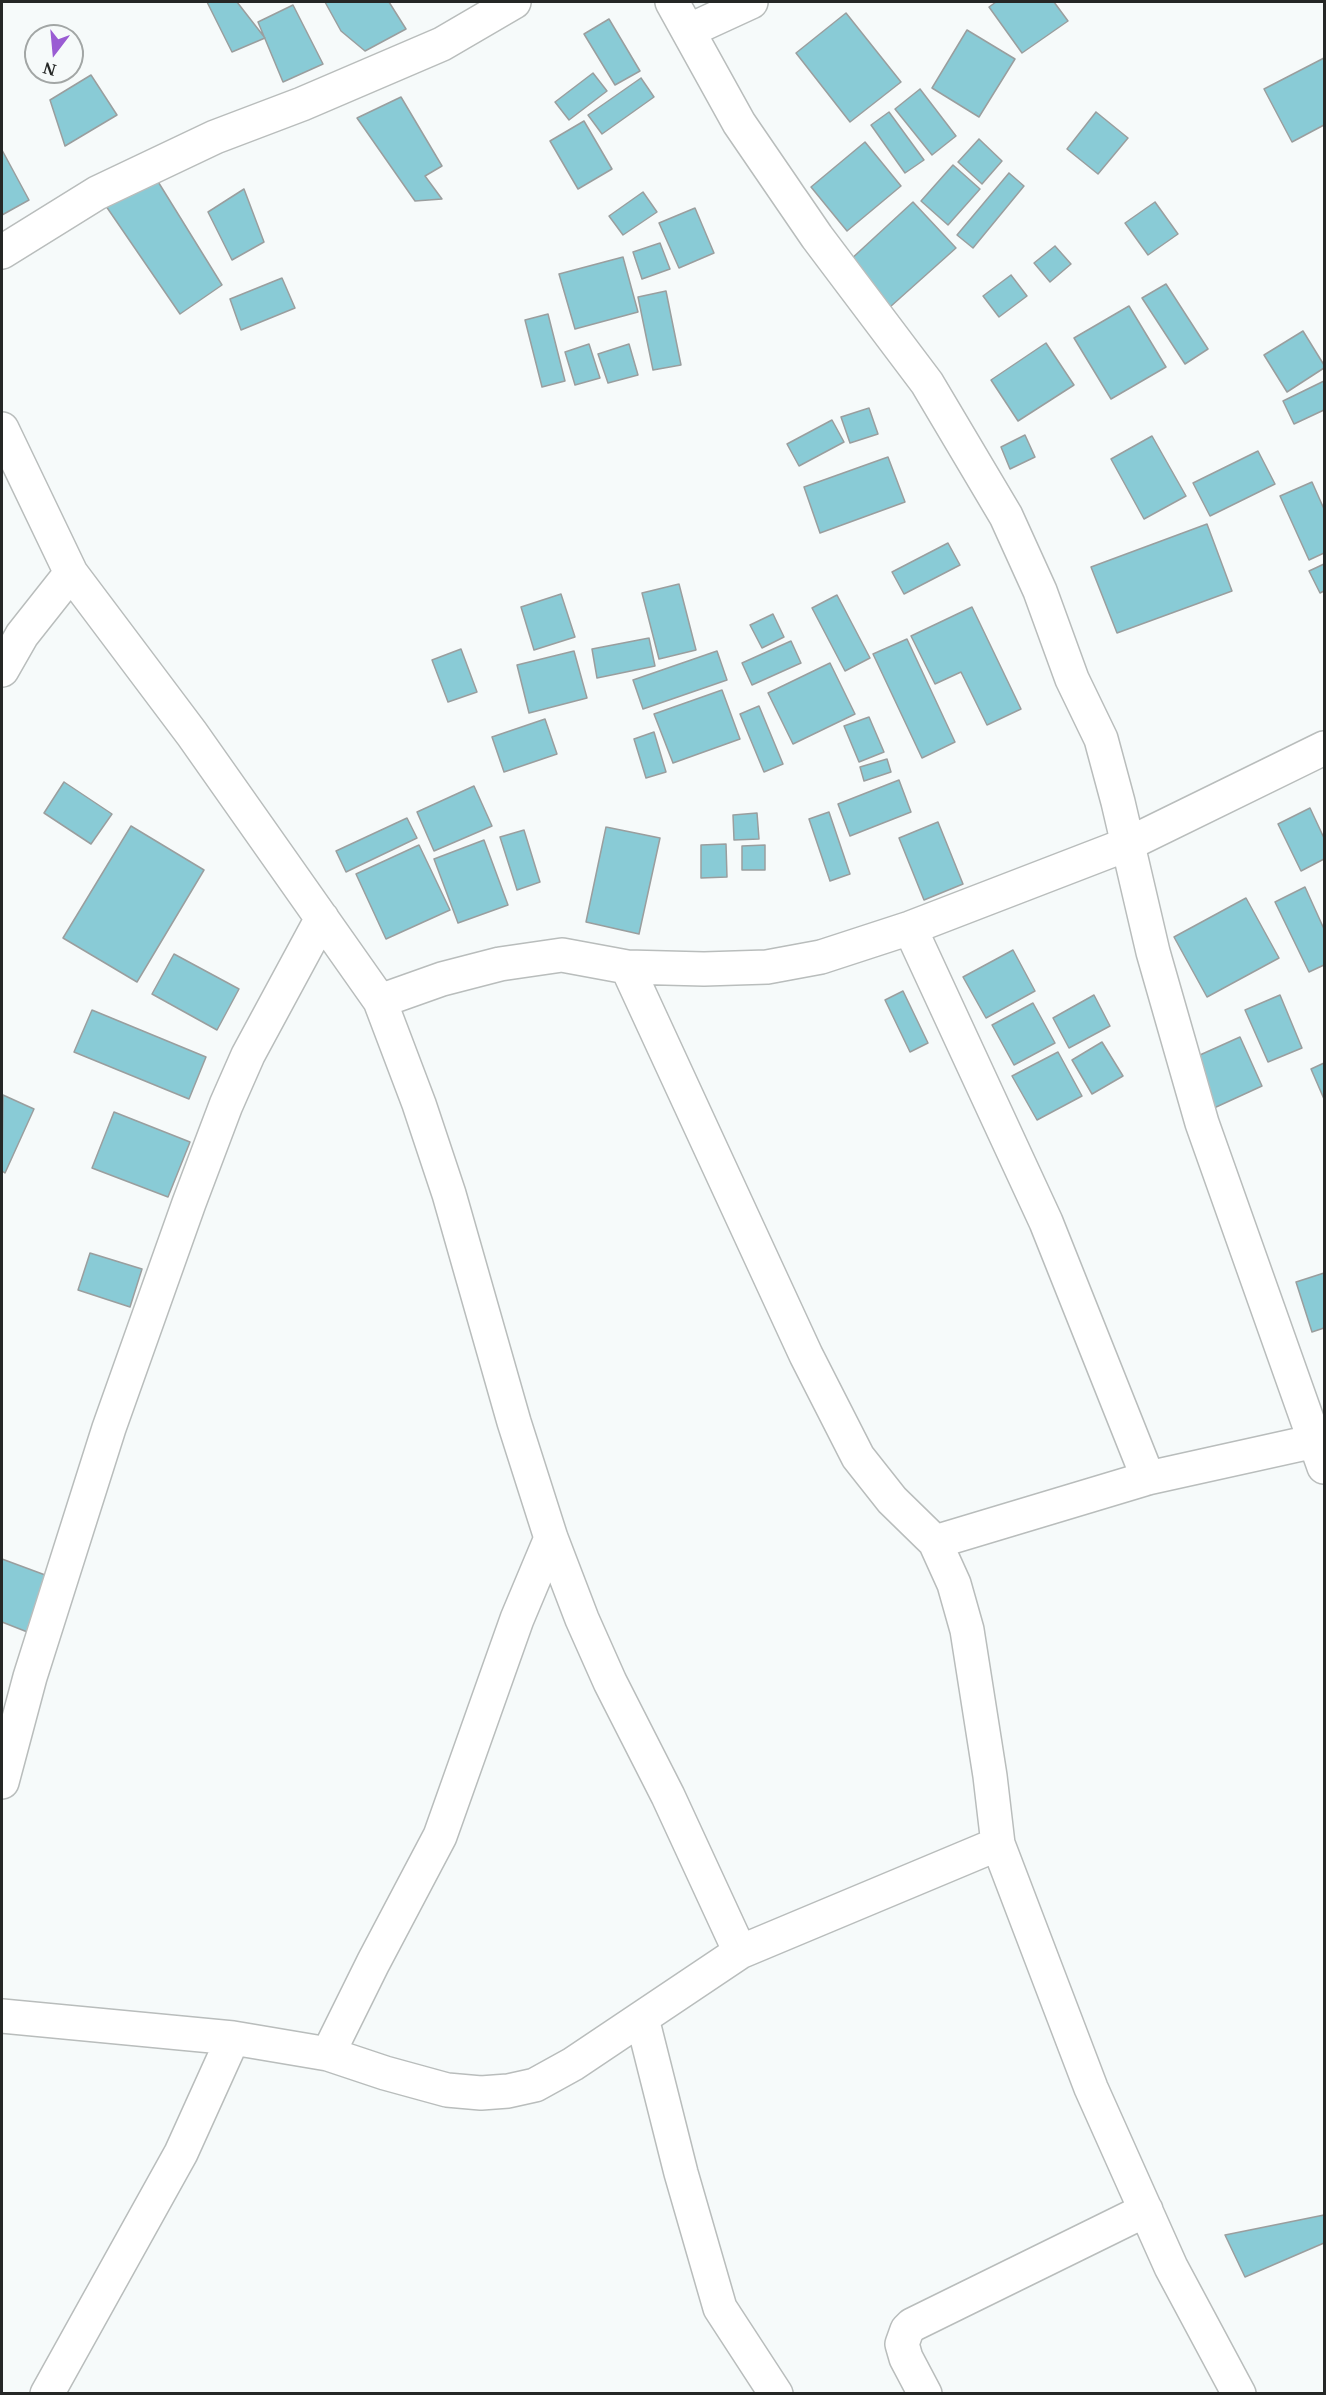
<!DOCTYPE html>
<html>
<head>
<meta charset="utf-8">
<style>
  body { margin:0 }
  #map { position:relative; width:1326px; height:2395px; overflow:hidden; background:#f6fafa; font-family:"Noto Serif",serif }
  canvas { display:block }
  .frame { position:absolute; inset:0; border:3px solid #252726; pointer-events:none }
  .north { position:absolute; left:24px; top:24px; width:60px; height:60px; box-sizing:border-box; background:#f6fafa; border:2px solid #a2a6a5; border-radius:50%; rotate:196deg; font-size:16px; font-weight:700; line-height:24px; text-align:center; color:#252726 }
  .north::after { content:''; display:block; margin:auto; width:21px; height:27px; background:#9a5cd3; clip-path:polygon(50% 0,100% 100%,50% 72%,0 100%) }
</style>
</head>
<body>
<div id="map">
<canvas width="1326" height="2395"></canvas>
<div class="frame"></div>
<div class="north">N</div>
</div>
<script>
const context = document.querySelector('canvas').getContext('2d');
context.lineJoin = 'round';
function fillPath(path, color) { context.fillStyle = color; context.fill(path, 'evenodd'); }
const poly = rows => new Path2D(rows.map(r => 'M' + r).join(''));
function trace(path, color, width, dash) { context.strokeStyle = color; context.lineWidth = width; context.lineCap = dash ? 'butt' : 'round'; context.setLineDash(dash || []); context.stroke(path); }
const building = poly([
  [207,2,237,2,265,38,232,52,207,2],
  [325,2,389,2,406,29,365,51,341,31,325,2],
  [996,2,1054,2,1068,21,1022,53,989,7,996,2],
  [293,5,323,64,283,82,258,22,293,5],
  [846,13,901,82,850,122,796,53,846,13],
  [609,19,640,71,615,85,584,34,609,19],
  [967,30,1015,59,979,117,932,88,967,30],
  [1324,58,1324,125,1292,142,1264,89,1324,58],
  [593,73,607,91,569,120,555,102,593,73],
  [91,75,117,115,65,146,50,100,91,75],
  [641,78,654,97,602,134,588,115,641,78],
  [920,89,956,136,932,155,895,109,920,89],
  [401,97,442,166,425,176,442,199,415,201,357,118,401,97],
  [889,112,924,160,905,173,871,125,889,112],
  [1096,112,1128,138,1098,174,1067,149,1096,112],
  [584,121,612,169,578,189,550,141,584,121],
  [979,139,1002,161,982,184,958,162,979,139],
  [865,142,901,186,847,231,811,187,865,142],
  [2,150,29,200,2,215,2,150],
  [953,165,980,189,948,225,921,201,953,165],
  [1009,173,1024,186,973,248,957,235,1009,173],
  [157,180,222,285,180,314,97,193,157,180],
  [244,189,264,242,232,260,208,212,244,189],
  [643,192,657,212,623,235,609,216,643,192],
  [913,202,956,248,890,307,849,261,913,202],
  [1155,202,1178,234,1148,255,1125,223,1155,202],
  [695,208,714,253,679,268,659,223,695,208],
  [660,243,670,269,642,279,633,252,660,243],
  [1055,246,1071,264,1050,282,1034,263,1055,246],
  [623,257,638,312,575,329,559,274,623,257],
  [1011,275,1027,296,999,317,983,296,1011,275],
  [282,278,295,308,241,330,230,299,282,278],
  [1166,284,1208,349,1185,364,1142,298,1166,284],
  [666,291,681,365,653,370,638,297,666,291],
  [1129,306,1166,367,1111,399,1074,338,1129,306],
  [548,314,565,381,542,387,525,320,548,314],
  [1303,331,1324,365,1324,368,1287,392,1264,355,1303,331],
  [1046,343,1074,385,1018,421,991,380,1046,343],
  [589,344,600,378,575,385,565,352,589,344],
  [629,344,638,375,608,383,598,354,629,344],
  [1324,381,1324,410,1294,424,1283,401,1324,381],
  [869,408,878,434,850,443,841,417,869,408],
  [832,420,844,442,799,466,787,444,832,420],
  [1025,435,1035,457,1010,469,1001,447,1025,435],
  [1152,436,1186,496,1144,519,1111,459,1152,436],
  [1258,451,1275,484,1210,516,1193,483,1258,451],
  [888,457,905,502,820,533,804,487,888,457],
  [1312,482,1324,509,1324,553,1309,560,1280,496,1312,482],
  [1207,524,1232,591,1117,633,1091,567,1207,524],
  [948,543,960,565,904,594,892,572,948,543],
  [1324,564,1324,591,1320,593,1309,571,1324,564],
  [679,584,696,650,659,659,642,593,679,584],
  [561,594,575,637,534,650,521,607,561,594],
  [837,595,870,658,845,671,812,608,837,595],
  [972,607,1021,709,987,725,961,672,935,684,911,636,972,607],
  [773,614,784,637,762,648,750,625,773,614],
  [649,638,655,666,597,678,592,649,649,638],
  [907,639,955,742,922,758,873,654,907,639],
  [791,641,801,663,752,685,742,663,791,641],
  [461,649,477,692,448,702,432,660,461,649],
  [574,651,587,698,529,713,517,665,574,651],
  [717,651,727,680,643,709,633,680,717,651],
  [830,663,855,714,793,744,768,693,830,663],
  [722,690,740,739,673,763,654,714,722,690],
  [759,706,783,764,764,772,740,714,759,706],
  [869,717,884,752,859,762,844,726,869,717],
  [545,719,557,754,504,772,492,737,545,719],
  [654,732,666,772,646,778,634,739,654,732],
  [887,759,891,772,864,781,860,767,887,759],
  [899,780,911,812,850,836,838,804,899,780],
  [64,782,112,814,91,844,44,813,64,782],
  [474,786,492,826,434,851,417,812,474,786],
  [1310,808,1324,838,1324,859,1301,871,1278,824,1310,808],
  [829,812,850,874,830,881,809,819,829,812],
  [757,813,759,839,734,840,733,815,757,813],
  [407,818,417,838,346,872,336,851,407,818],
  [938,822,963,884,924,900,899,838,938,822],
  [131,826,204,870,137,982,63,938,131,826],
  [606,827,660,838,639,934,586,922,606,827],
  [524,830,540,882,517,890,500,837,524,830],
  [484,840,508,905,458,923,434,859,484,840],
  [726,844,727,877,701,878,701,845,726,844],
  [419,845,450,910,386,939,356,874,419,845],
  [765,845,765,870,742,870,742,846,765,845],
  [1305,887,1324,929,1324,965,1309,972,1275,902,1305,887],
  [1246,898,1279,958,1207,997,1174,937,1246,898],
  [1013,950,1035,991,986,1018,963,977,1013,950],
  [174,954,239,989,217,1030,152,994,174,954],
  [903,991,928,1043,910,1052,885,1000,903,991],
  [1094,995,1110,1026,1069,1048,1053,1018,1094,995],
  [1280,995,1302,1048,1268,1062,1245,1010,1280,995],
  [1033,1003,1055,1043,1014,1065,992,1025,1033,1003],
  [92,1010,206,1057,189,1099,74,1052,92,1010],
  [1240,1037,1262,1086,1214,1108,1191,1059,1240,1037],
  [1102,1042,1123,1076,1092,1094,1072,1060,1102,1042],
  [1058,1052,1082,1096,1037,1120,1012,1076,1058,1052],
  [1324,1063,1324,1099,1311,1069,1324,1063],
  [3,1095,34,1109,5,1173,2,1171,3,1095],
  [114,1112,190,1142,168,1197,92,1168,114,1112],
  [90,1253,142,1269,130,1307,78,1290,90,1253],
  [1324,1273,1324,1328,1312,1332,1296,1282,1324,1273],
  [2,1559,56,1579,35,1635,2,1622,2,1559],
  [1324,2215,1324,2243,1245,2277,1225,2235,1324,2215]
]);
const minor = poly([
  [672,2,739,123,817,237,927,383,1006,516,1040,591,1072,679,1101,739,1118,802,1153,952,1202,1123,1324,1467],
  [688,31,751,2],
  [2,252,97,193,215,137,302,104,442,44,514,2],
  [2,429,71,573,192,734,380,1001,419,1104,449,1194,514,1422,551,1538,582,1619,610,1682,668,1796,740,1952],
  [2,670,22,635,71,573],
  [910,928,1046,1222,1148,1478],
  [627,967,806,1355,858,1457,892,1500,935,1542,954,1584,967,1630,990,1776,998,1844,1091,2088,1171,2267,1239,2394],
  [380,1001,442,979,500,964,562,955,627,967,704,969,767,967,821,957,910,928,1128,844,1324,748],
  [935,1542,1148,1478,1324,1439],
  [2,1782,30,1677,109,1428,189,1203,226,1105,248,1055,322,918],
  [2,2016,233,2038,328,2054,385,2073,447,2090,481,2093,508,2091,535,2085,573,2064,740,1952,998,1844],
  [642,2018,681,2173,720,2308,776,2394],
  [328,2054,373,1963,440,1836,517,1619,551,1538],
  [47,2394,181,2153,233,2038],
  [925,2394,906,2358,902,2344,907,2330,912,2325,1146,2210]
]);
fillPath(building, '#89cbd6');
trace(building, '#9a9e9e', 1.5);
trace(minor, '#b9bdbc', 36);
trace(minor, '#fff', 33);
</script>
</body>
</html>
